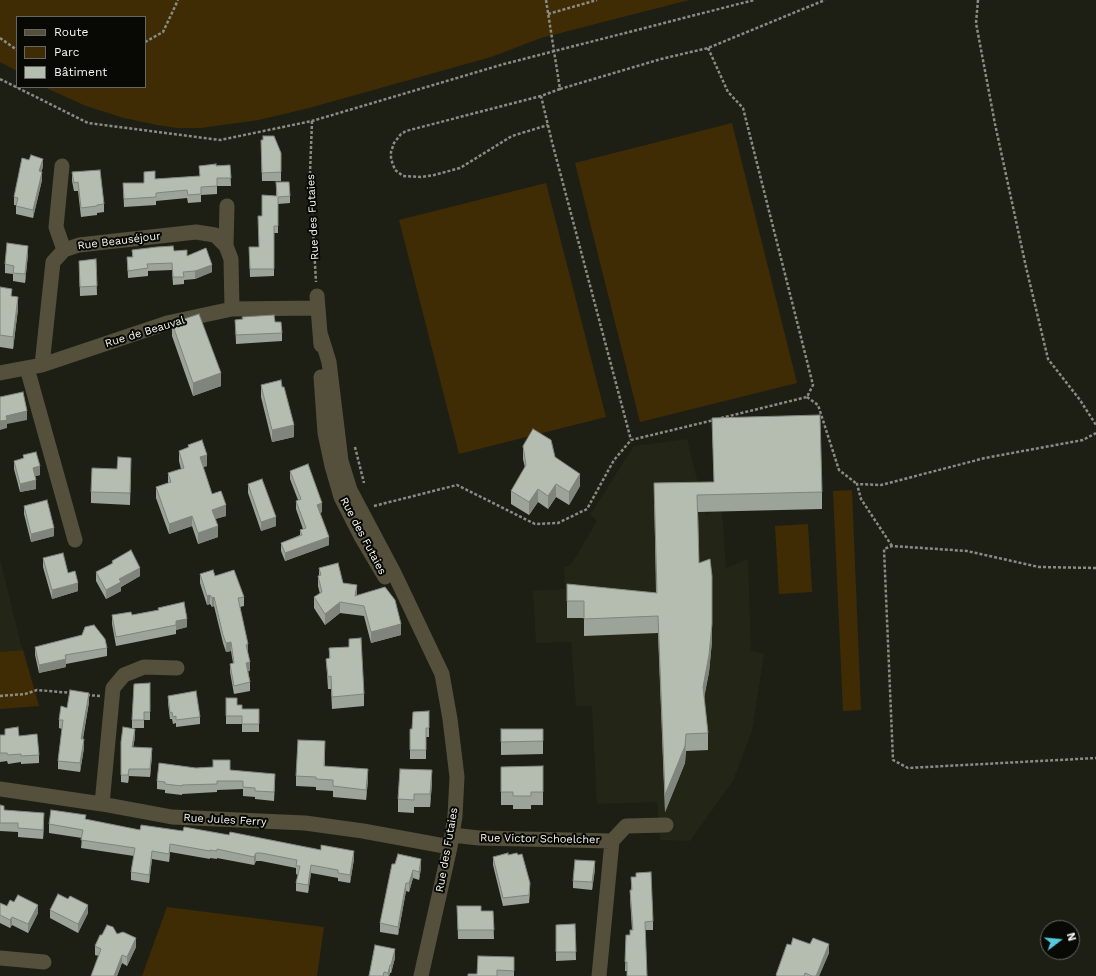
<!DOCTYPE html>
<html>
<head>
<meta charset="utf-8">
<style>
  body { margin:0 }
  #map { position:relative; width:1096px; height:976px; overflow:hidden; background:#1d1f15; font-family:"Work Sans",sans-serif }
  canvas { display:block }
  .legend { position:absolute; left:16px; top:16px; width:130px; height:72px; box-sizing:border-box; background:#080805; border:1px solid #666763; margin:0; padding:5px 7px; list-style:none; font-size:12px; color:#f4f6ef }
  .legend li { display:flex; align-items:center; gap:8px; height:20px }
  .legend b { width:20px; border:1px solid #666763 }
  .north { position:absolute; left:1040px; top:920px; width:40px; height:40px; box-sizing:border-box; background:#080805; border:1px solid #666763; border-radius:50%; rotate:74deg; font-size:11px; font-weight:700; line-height:16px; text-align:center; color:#f4f6ef }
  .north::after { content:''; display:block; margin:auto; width:14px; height:18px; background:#54cade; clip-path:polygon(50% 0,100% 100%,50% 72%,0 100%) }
</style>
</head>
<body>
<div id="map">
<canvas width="1096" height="976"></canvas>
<ul class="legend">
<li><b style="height:5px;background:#54503c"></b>Route</li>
<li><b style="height:11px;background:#3f2c05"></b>Parc</li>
<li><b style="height:11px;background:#b5bdb1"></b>Bâtiment</li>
</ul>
<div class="north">N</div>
</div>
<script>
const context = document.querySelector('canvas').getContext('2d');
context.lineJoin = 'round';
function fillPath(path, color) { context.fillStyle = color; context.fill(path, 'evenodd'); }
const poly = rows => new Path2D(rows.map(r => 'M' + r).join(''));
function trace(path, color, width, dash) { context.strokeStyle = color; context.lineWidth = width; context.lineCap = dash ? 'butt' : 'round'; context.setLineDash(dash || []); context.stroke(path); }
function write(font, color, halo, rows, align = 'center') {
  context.font = font + ' "Work Sans",sans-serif'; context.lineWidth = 4; context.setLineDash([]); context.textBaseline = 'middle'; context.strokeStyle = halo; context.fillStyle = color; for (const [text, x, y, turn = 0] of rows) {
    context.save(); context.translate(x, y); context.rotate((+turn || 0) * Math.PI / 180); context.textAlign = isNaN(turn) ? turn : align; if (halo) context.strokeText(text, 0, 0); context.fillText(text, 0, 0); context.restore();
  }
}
const built = poly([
  [687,439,706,516,714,511,722,511,726,568,748,559,751,651,764,654,752,731,733,781,690,841,660,840,657,802,597,804,592,706,576,706,571,642,536,643,533,591,565,589,564,567,571,565,597,521,590,515,634,446],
  [0,559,21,645,23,650,0,652]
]);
const green = poly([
  [0,0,689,0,541,38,491,57,309,108,259,120,200,128,177,128,157,125,124,118,86,106,44,87,145,87,145,17,17,17,17,71,0,62],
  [732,123,797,383,640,422,575,163],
  [546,183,606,417,459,454,399,220],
  [852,490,861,710,843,711,833,491],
  [808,524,812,592,779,594,775,526],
  [23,650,39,706,0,709,0,652],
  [167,907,324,927,317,976,142,976]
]);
const path = poly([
  [546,0,560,89,661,59,708,48,825,0],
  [978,0,976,23,995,124,1026,267,1048,359,1080,400,1096,425],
  [548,14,597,0],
  [0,38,17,50],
  [145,42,163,32,178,0],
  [708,48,728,92,743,108,813,385,807,397],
  [0,79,88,123,220,140,312,121,504,64,754,0],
  [560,89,541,96,552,142,631,440],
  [541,96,406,131,401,134,394,143,391,152,391,159,395,170,403,176,421,177,434,175,460,168,512,136,548,125],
  [312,121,310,174,316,282],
  [807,397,818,405,839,470,857,484],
  [721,418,807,397],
  [355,447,364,483],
  [374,506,457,485,535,524,558,523,587,509,614,460,631,440,714,420],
  [892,546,861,499,857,484,881,485,985,458,1083,440,1096,433],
  [1096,568,1039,567,967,551,892,546,884,549,893,760,908,768,1096,758],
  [87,695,100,696],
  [0,696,25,694,37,690,72,693]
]);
const minor = poly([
  [62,166,56,227,64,250],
  [226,246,227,206],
  [317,296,321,345],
  [321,336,329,362,341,461,350,490,394,573,442,674,450,719,457,777,455,816,450,847,421,976],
  [42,365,53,262,64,250,79,245,196,232,215,235,226,246,231,259,232,309],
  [27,368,75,540],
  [0,373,42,365,167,323,232,309,317,308],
  [321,377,325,433,332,466,341,497,362,538,385,577],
  [0,789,102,804,172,817,305,823,363,831,450,847],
  [102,804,113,688,124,675,144,667,177,668],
  [452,835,479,838,612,841,599,976],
  [612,841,626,826,666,825],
  [0,958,44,962]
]);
const wall = poly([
  [261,140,281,153,281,181,262,181],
  [230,165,231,186,217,186,217,194,201,195,201,202,188,203,187,198,156,201,156,205,124,207,123,183,144,183,144,172,155,179,200,176,199,166],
  [43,167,41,172,42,180,33,218,16,214,16,205,14,205,14,197],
  [72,172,104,204,104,212,97,213,97,215,81,217,78,191,74,191,72,181],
  [276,182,290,196,290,203,278,204,278,233,274,233,274,276,250,277,249,247,259,247,262,216,276,196],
  [132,250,174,251,187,256,212,272,195,279,184,280,184,284,173,285,172,270,148,271,148,276,128,278,127,257,132,257],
  [28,254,25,283,13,281,13,274,5,273,5,264],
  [96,259,97,295,80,296,79,261],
  [0,287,12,296,18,309,13,349,0,347],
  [235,320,275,322,282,333,282,341,236,344],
  [172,323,221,386,193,396,172,336],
  [261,385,294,437,272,442,261,397],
  [712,418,822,492,822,509,698,512,699,563,712,576,712,641,709,672,704,697,708,733,708,750,686,751,685,763,665,812,658,633,584,636,584,618,567,618,567,584,656,593,654,483,714,482],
  [188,445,207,466,203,467,212,494,226,516,215,519,218,537,198,544,192,526,169,534,156,498,156,487,168,483,168,473,181,469,179,461,179,451,188,448],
  [523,446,555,457,580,486,569,505,556,497,548,509,538,502,529,515,511,504,511,491,525,468,523,459],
  [23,455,40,475,35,476,36,489,20,492,14,469,14,461,23,459],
  [131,469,130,505,91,503,91,492],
  [290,471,322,512,320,513,329,545,285,561,281,551,281,543,300,535,300,530,303,529,296,509,296,501,298,500,290,479],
  [248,484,276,526,261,531,248,493],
  [24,506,54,536,31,542,24,514],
  [43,558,68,573,78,591,52,599,43,567],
  [112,561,140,576,121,587,121,591,106,599,96,581,96,572,112,564],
  [319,568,343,583,401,635,371,643,364,616,340,613,325,625,314,608,314,597,320,594,318,586,318,576,319,576],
  [200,574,215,576,244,597,244,606,240,607,248,653,250,671,248,671,250,682,250,691,234,694,230,672,230,664,233,663,231,651,226,652,223,643,214,606,212,607,210,604,207,605,200,583],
  [158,608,187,627,176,630,176,634,116,646,112,624,112,615,132,615,158,610],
  [349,639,364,694,364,706,332,709,331,689,328,689,326,659,329,658,329,648,349,647],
  [35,647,107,648,107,656,66,664,66,667,39,673,35,655],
  [150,683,150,720,144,720,144,728,132,728,132,720],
  [168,696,200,717,200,724,176,727,176,723,173,724,172,719,170,719,168,703],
  [226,698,237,705,242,709,259,709,259,732,242,732,242,724,226,724],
  [89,702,83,739,84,748,80,772,58,769,58,761,62,729,59,728,59,720,67,708],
  [429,711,429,737,426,737,426,759,410,759,410,729,412,729],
  [5,729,19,736,39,755,39,763,21,764,21,762,8,764,7,761,0,762,0,735,5,735],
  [501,729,543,729,543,754,501,755],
  [135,737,133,747,152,755,150,777,129,776,128,783,121,782,121,775],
  [325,751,325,766,368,780,366,800,333,797,333,791,316,790,316,787,296,786,296,776],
  [213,760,230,770,275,782,274,801,255,799,255,797,243,796,243,789,217,790,217,792,182,794,182,795,165,793,165,790,157,789,157,781,196,768,213,767],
  [543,766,543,805,531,805,531,809,513,809,513,805,501,805,501,767],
  [432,783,430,807,414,807,414,813,398,812,398,799],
  [0,805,4,810,44,822,43,839,18,837,18,832,0,831],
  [86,820,140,830,354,859,350,883,338,881,338,878,311,873,308,893,296,891,296,883,298,875,296,874,296,868,261,861,256,861,254,865,217,858,217,859,210,858,210,859,170,852,169,862,152,859,149,883,131,880,131,872,134,856,81,848,82,838,49,833,49,824],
  [508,855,530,892,529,903,503,906,493,865,493,857],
  [395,864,421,868,419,880,413,878,409,892,406,891,398,935,380,932,380,923],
  [595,869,592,890,573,888,573,881],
  [631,877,653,921,653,930,645,930,627,976,627,971,625,971,626,935,630,935,632,930,630,898,630,890,631,890],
  [14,902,38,913,28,933,12,925,10,928,0,923,0,903,7,906],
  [457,906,481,911,493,911,494,939,458,939],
  [50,910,88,913,78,933,50,918],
  [575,924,576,960,556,961,556,925],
  [117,934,136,947,127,966,122,963,117,976,91,976,99,956,95,955,95,946,102,935],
  [791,945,829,953,819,976,776,976],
  [514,957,514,976,468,976,477,974],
  [395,958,391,973,390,973,389,976,369,976]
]);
const shadedWall = poly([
  [43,159,43,167,39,179,39,171],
  [42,172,42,180,33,218,33,210],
  [28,246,28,254,25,283,25,274],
  [212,265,212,272,195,279,195,271],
  [18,297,18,309,13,349,13,337],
  [221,373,221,386,193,396,193,383],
  [27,411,27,420,7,424,7,428,0,430,0,421,6,416],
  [294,425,294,437,272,442,272,430],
  [207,455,207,466,200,468,200,457],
  [40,466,40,475,33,477,33,468],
  [580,474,580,486,569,505,569,492],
  [36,480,36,489,20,492,20,484],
  [556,484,556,497,548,509,548,496],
  [538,489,538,502,529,515,529,502],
  [322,503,322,512,317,514,317,505],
  [226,505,226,516,212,520,212,510],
  [192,516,192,526,169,534,169,524],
  [276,517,276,526,261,531,261,522],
  [218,526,218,537,198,544,198,533],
  [54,528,54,536,31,542,31,534],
  [329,537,329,545,285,561,285,553],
  [140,568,140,576,121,587,121,591,106,599,106,590,119,579],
  [78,583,78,591,52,599,52,590],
  [357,585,357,595,355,596],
  [210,595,210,604,207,605,207,596],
  [214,597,214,606,212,607,212,598],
  [340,602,340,613,325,625,325,614],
  [187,619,187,627,176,630,176,621],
  [401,624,401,635,371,643,371,632],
  [712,624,712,641,709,672,703,704,703,687],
  [231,642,231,651,226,652,226,643],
  [248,644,248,653,246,645],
  [66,659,66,667,39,673,39,665],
  [250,662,250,671,246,672,246,663],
  [89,693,89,702,81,748,81,739],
  [135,729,135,737,132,754,132,747],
  [686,734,685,763,665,812,665,795],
  [84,739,84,748,80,772,80,763],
  [325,741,325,751,324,776,324,766],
  [152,748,152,755,150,777,150,769],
  [129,769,129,776,128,783,128,775],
  [368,769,368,780,366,800,366,790],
  [432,770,432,783,430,807,430,794],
  [44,813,44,822,43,839,43,830],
  [170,844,170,852,169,862,169,854],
  [152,851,152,859,149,883,149,875],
  [354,851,354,859,350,883,350,875],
  [256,853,256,861,254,865,254,857],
  [421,859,421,868,419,880,419,872],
  [595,861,595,869,592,890,592,882],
  [311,865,311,873,308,893,308,885],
  [413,870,413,878,409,892,409,883],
  [406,883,406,891,398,935,398,927],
  [38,905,38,913,28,933,28,924],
  [88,905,88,913,78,933,78,924],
  [12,917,12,925,10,928,10,920],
  [136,938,136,947,127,966,127,957],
  [829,944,829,953,819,976,816,976],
  [395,949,395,958,391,973,391,965],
  [122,955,122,963,117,976,114,976],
  [390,965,390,973,389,976,388,976,388,973]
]);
const building = poly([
  [263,136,274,136,281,153,281,172,262,173,261,140,263,140,263,136],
  [31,155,43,159,39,171,42,172,33,210,16,206,18,198,14,197,22,158,29,160,31,155],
  [216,164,216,166,230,165,231,178,217,178,217,186,201,187,201,194,188,195,187,190,156,193,156,197,124,199,123,183,144,183,144,172,155,171,155,179,200,176,199,166,216,164],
  [100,170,104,204,97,205,97,206,81,208,78,182,74,183,72,172,100,170],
  [276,182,289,182,290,196,278,197,278,226,274,226,274,269,250,269,249,247,259,247,258,216,262,216,262,195,277,196,276,182],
  [7,243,28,246,25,274,13,273,14,266,5,264,7,243],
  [173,246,174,251,187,250,187,256,206,248,212,265,195,271,183,272,184,277,173,277,172,263,147,264,148,268,128,271,127,257,133,257,132,250,157,247,173,246],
  [96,259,97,286,80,287,79,261,96,259],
  [0,287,12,289,11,296,18,297,13,337,0,335,0,287],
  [199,314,221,373,193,383,172,323,199,314],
  [274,315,275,322,281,322,282,333,236,335,235,320,243,319,242,317,274,315],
  [281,380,282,387,284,387,294,425,272,430,261,385,281,380],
  [23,392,27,411,6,416,7,420,0,421,0,397,23,392],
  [820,415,822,492,697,495,699,563,710,559,712,576,712,624,709,655,703,687,708,733,686,734,685,746,665,795,658,616,584,619,584,601,567,601,567,584,657,593,654,483,714,482,712,418,820,415],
  [533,429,551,440,555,457,580,474,569,492,556,484,548,496,538,489,529,502,511,491,526,465,523,446,533,429],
  [202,440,207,455,200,457,212,494,221,491,226,505,212,510,218,526,198,533,192,516,169,524,156,487,171,482,168,473,184,468,179,451,189,447,188,445,202,440],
  [36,452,40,466,33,468,36,480,20,484,14,461,24,458,23,455,36,452],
  [118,457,131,458,130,493,91,492,92,468,117,469,118,457],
  [308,464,322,503,317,505,329,537,285,553,281,543,302,535,300,530,306,528,296,501,301,499,290,471,308,464],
  [262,479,276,517,261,522,248,484,262,479],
  [47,500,54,528,31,534,24,506,47,500],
  [131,550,140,568,119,579,121,582,106,590,96,572,113,563,112,561,131,550],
  [63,553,68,573,75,571,78,583,52,590,43,558,63,553],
  [338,563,343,583,357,585,355,596,385,587,395,600,401,624,371,632,364,606,340,602,325,614,314,597,322,592,318,576,321,575,319,568,338,563],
  [213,570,215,576,234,570,244,597,238,598,248,644,246,645,250,662,246,663,250,682,234,686,230,664,234,663,231,642,226,643,223,635,214,597,212,598,210,595,207,596,200,574,213,570],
  [184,602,187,619,176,621,176,625,116,637,112,615,131,612,132,615,159,610,158,608,184,602],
  [94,625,105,639,107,648,65,655,66,659,39,665,35,647,82,635,85,627,94,625],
  [361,638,364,694,332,697,331,676,328,677,326,659,330,658,329,648,349,647,349,639,361,638],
  [150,683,150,712,144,712,144,720,132,720,134,684,150,683],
  [70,690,89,693,81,739,84,739,80,763,58,761,63,720,59,720,61,706,67,708,70,690],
  [196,691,200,717,176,720,176,716,173,717,172,712,170,713,168,696,196,691],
  [226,698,237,698,237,705,242,705,242,709,259,709,259,724,242,724,242,716,226,716,226,698],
  [429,711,429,728,426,728,426,750,410,750,410,729,412,729,413,712,429,711],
  [18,727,19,736,37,734,39,755,21,756,21,754,8,755,7,753,0,753,0,735,5,735,5,729,18,727],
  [123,727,135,729,132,747,152,748,150,769,129,769,128,775,121,775,121,742,123,727],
  [501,729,543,729,543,741,501,742,501,729],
  [298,740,325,741,324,766,368,769,366,790,333,786,333,780,316,779,316,777,296,776,298,740],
  [213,760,230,760,230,770,275,774,274,792,255,791,255,788,243,787,243,781,217,781,217,784,182,785,182,786,165,784,165,782,157,781,159,763,196,768,213,767,213,760],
  [543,766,543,792,531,792,531,796,513,796,513,792,501,792,501,767,543,766],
  [400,769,432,770,430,794,414,794,414,800,398,799,400,769],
  [0,805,4,806,4,810,44,813,43,830,18,828,18,823,0,823,0,805],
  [51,810,86,815,85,819,140,830,141,825,183,831,184,827,229,835,230,832,321,850,321,845,354,851,350,875,338,873,338,870,311,865,308,885,296,883,300,866,296,866,297,860,261,853,256,853,254,857,217,849,217,851,210,850,210,851,170,844,169,854,152,851,149,875,131,872,135,848,81,840,83,830,49,824,51,810],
  [508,853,508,855,517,853,518,855,522,854,530,883,529,895,503,898,493,857,508,853],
  [398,854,421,859,419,872,413,870,409,883,406,883,398,927,380,923,391,869,392,864,395,864,398,854],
  [575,860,595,861,592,882,573,881,575,860],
  [651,872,653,921,645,922,647,976,627,976,627,962,625,962,626,935,630,935,630,930,633,930,630,890,632,890,631,877,636,877,636,873,651,872],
  [58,894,68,899,70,896,88,905,78,924,50,910,58,894],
  [18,895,38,905,28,924,12,917,10,920,0,915,0,903,7,906,10,900,14,902,18,895],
  [457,906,481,906,481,911,493,911,494,930,458,930,457,906],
  [575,924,576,952,556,952,556,925,575,924],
  [107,925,113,927,117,934,123,932,136,938,127,957,122,955,114,976,91,976,101,949,95,946,100,935,102,935,107,925],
  [793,938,810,944,813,938,829,944,816,976,812,976,805,973,804,976,778,976,776,975,787,944,791,945,793,938],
  [375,945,395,949,391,965,390,965,388,973,384,972,383,976,369,976,375,945],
  [478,956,514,957,514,971,497,970,497,976,468,976,468,974,477,974,478,956]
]);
const streetNames = [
  ["Rue des Futaies",313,217,-93],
  ["Rue Beauséjour",119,241,-7],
  ["Rue de Beauval",145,332,-17],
  ["Rue des Futaies",363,536,62],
  ["Rue Jules Ferry",225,820,3],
  ["Rue Victor Schoelcher",540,839,1],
  ["Rue des Futaies",447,850,-80]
];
fillPath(built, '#232616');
fillPath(green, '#3f2c05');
trace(path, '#8a8c83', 2.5, [3, 2]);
trace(minor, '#54503c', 15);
fillPath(wall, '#9ca398');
fillPath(shadedWall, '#7f847c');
fillPath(building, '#b5bdb1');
trace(building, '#7f847c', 1);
write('11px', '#f4f6ef', '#080805', streetNames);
</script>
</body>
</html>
